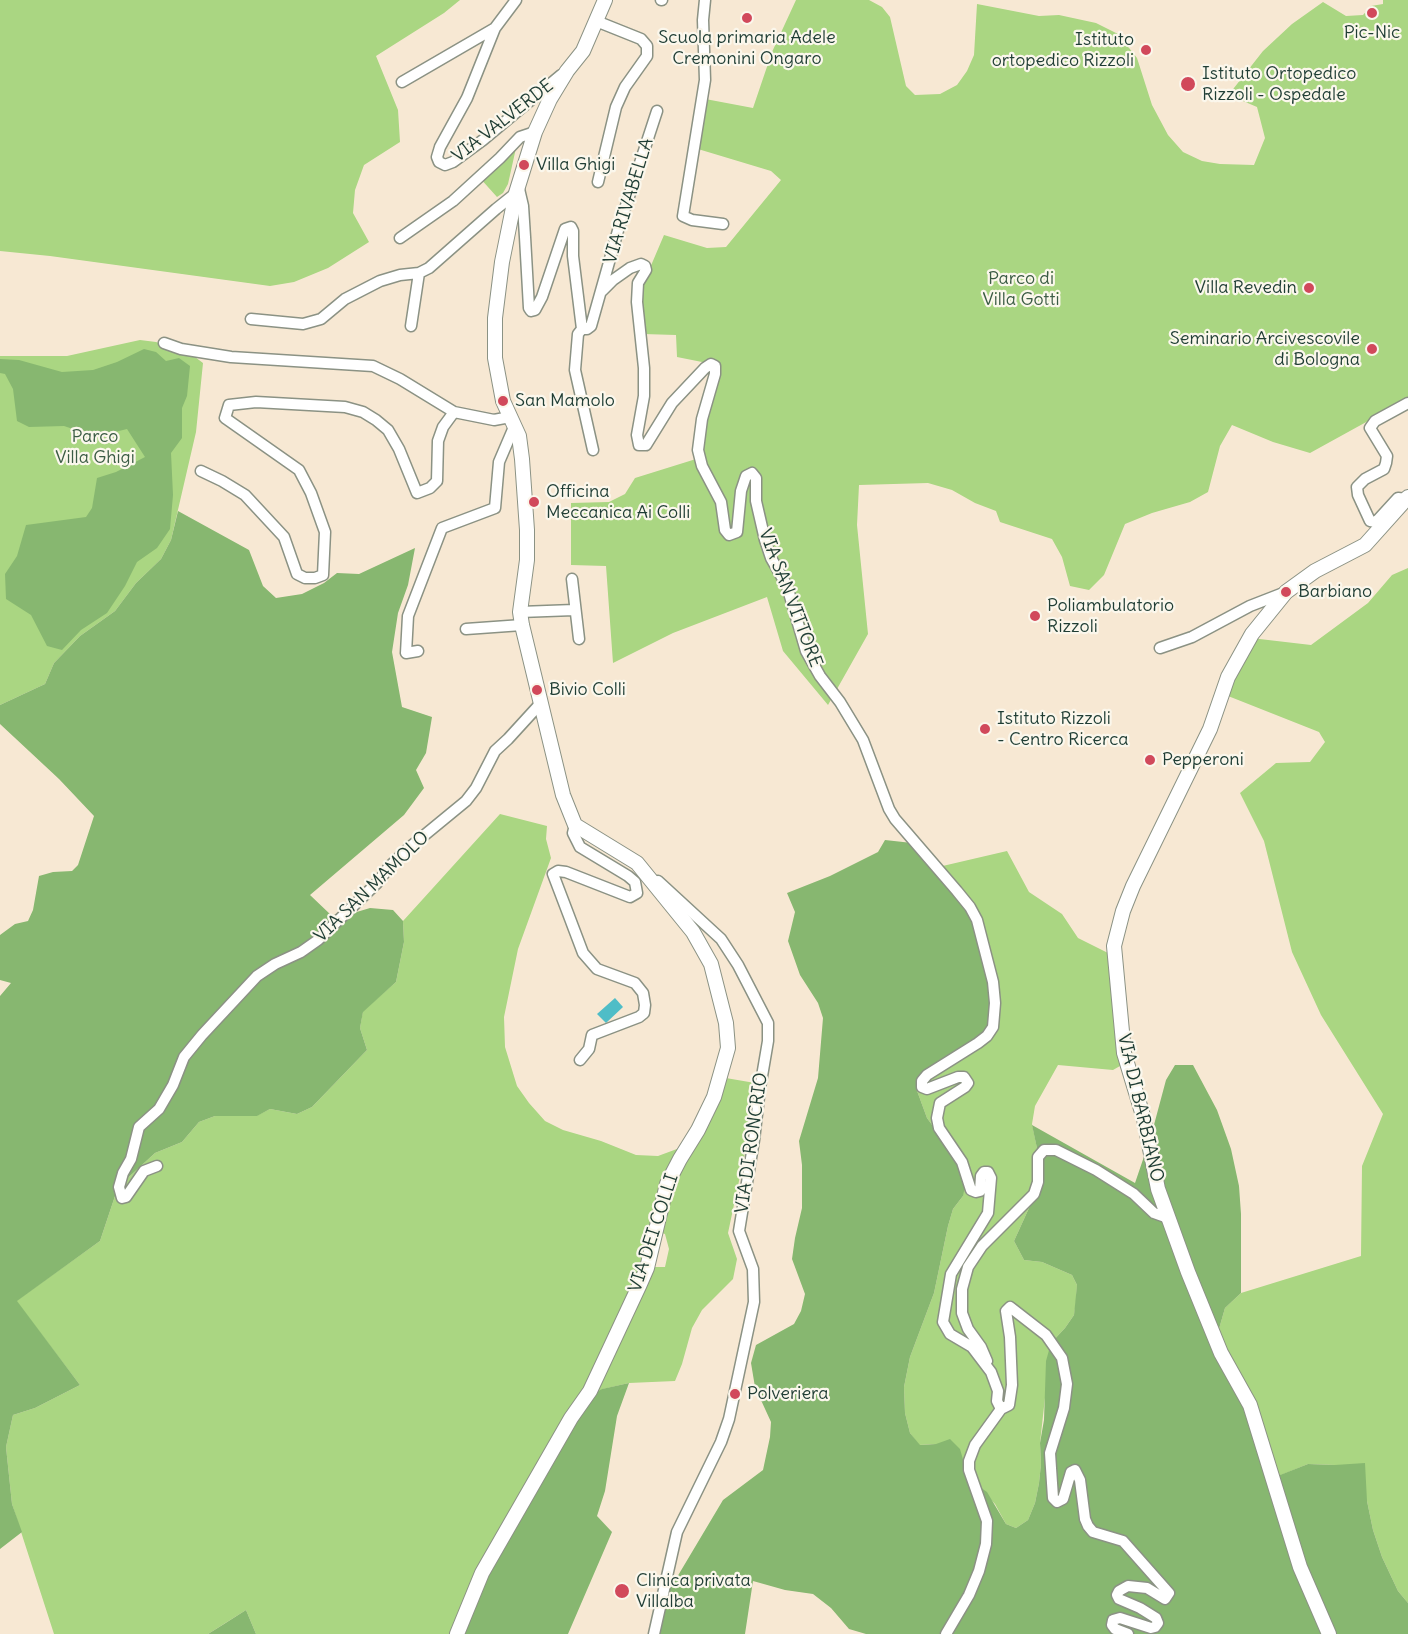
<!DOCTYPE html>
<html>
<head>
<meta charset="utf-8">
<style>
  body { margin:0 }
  canvas { display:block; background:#f7e8d3 }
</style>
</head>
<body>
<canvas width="1408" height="1634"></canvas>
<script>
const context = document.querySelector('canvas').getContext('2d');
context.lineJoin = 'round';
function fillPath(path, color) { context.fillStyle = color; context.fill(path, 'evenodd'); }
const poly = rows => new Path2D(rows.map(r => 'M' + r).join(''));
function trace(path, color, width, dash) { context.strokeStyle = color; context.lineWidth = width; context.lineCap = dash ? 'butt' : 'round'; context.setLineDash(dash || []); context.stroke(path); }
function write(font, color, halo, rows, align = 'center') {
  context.font = font + ' Delius,sans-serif'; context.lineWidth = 4.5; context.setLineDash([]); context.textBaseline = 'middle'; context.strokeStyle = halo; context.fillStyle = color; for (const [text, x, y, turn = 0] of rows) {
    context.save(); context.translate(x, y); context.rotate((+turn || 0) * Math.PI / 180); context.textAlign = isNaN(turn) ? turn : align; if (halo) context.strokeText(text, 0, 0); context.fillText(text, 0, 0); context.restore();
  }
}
const green = poly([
  [0,0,460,0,444,13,376,56,398,110,400,142,364,165,355,190,353,213,369,242,328,268,294,282,270,286,50,256,0,251],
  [796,0,869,0,882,7,890,17,906,86,915,95,940,94,957,85,967,71,974,55,977,4,1039,16,1059,15,1096,23,1118,34,1137,58,1152,105,1168,135,1183,152,1202,161,1220,164,1254,165,1265,138,1257,107,1229,95,1230,93,1263,51,1292,24,1323,2,1346,16,1363,15,1371,6,1383,4,1383,0,1408,0,1408,399,1310,453,1273,442,1232,425,1220,446,1208,492,1190,502,1152,513,1125,524,1104,575,1089,590,1070,586,1062,557,1052,539,1000,522,996,511,975,503,952,490,928,483,859,485,857,525,868,634,828,705,783,651,767,597,673,633,613,663,606,566,571,565,571,503,609,502,625,494,635,478,696,459,717,365,677,357,676,335,643,334,641,289,664,235,707,248,726,247,781,180,771,171,688,146,700,98,753,108,772,52],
  [516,148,508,184,503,193,497,197,479,177],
  [140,340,156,342,191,354,203,363,196,432,171,540,161,559,136,583,115,611,80,636,54,663,45,684,0,705,0,356,67,356],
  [1408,568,1408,1603,1398,1591,1382,1557,1373,1530,1367,1501,1335,1465,1308,1464,1276,1477,1219,1353,1219,1329,1225,1308,1241,1293,1361,1256,1362,1166,1383,1114,1321,1015,1292,952,1264,841,1240,793,1276,763,1310,762,1325,742,1319,732,1223,694,1251,638,1311,645,1368,603,1392,575],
  [500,814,547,826,546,839,551,858,518,949,504,1017,505,1047,517,1086,529,1103,545,1121,563,1130,601,1141,636,1155,658,1156,685,1146,720,1077,755,1083,747,1143,728,1233,737,1259,733,1279,702,1310,692,1328,682,1364,675,1381,629,1383,603,1389,591,1395,458,1634,256,1634,246,1610,208,1634,54,1634,12,1504,6,1447,13,1415,35,1408,80,1385,16,1301,100,1241,118,1187,155,1153,182,1142,199,1122,215,1116,256,1116,270,1109,297,1114,312,1107,367,1050,360,1028,363,1011,396,982,404,942,403,921],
  [659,1232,665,1234,669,1249,665,1267,650,1267],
  [1007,851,1029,892,1062,914,1078,938,1116,957,1127,1062,1113,1070,1058,1065,1035,1106,1032,1124,1038,1153,1034,1197,1014,1241,1024,1260,1042,1262,1072,1275,1077,1285,1076,1302,1074,1315,1065,1328,1051,1343,1040,1443,1041,1464,1039,1483,1035,1503,1028,1520,1016,1528,1006,1524,995,1504,936,1444,919,1445,910,1433,905,1413,904,1387,910,1357,934,1293,948,1226,953,1209,963,1196,961,1171,943,1140,927,1118,916,1088,925,1073,934,868]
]);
const forest = poly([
  [144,349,156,352,166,361,179,358,190,366,187,396,182,408,182,438,171,453,173,495,170,529,157,548,137,562,125,586,107,613,81,630,62,650,47,646,31,615,6,599,5,574,17,556,26,525,86,517,92,508,97,478,116,472,145,457,127,429,107,434,85,433,64,426,29,427,17,421,13,389,5,374,0,373,0,359,19,360,62,372,93,370,117,362],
  [178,511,249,550,263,586,276,598,302,594,324,583,337,573,359,574,415,548,408,585,398,613,392,652,402,707,432,717,426,753,416,770,424,788,404,815,310,895,331,915,350,914,370,908,393,910,403,921,404,942,396,982,363,1012,360,1028,367,1050,312,1107,297,1114,270,1109,257,1116,215,1116,199,1122,182,1142,155,1153,118,1187,100,1241,17,1301,80,1385,35,1408,13,1415,6,1447,12,1504,22,1532,0,1549,0,996,11,983,0,980,0,935,15,924,28,921,33,910,39,876,53,872,72,871,78,865,94,816,59,779,0,724,0,705,45,684,54,663,80,636,115,611,136,583,161,559,171,540],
  [885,840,912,843,960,894,989,956,990,1021,985,1034,925,1073,916,1088,927,1118,943,1140,961,1171,965,1186,963,1196,953,1209,948,1226,934,1293,910,1357,904,1387,905,1413,910,1433,920,1445,936,1444,950,1439,960,1449,966,1470,974,1483,987,1492,1006,1524,1016,1528,1028,1520,1035,1503,1039,1483,1041,1464,1040,1443,1044,1420,1046,1361,1051,1343,1065,1328,1074,1315,1077,1285,1072,1275,1042,1262,1024,1260,1014,1241,1034,1197,1038,1153,1032,1125,1135,1183,1151,1136,1166,1080,1175,1065,1193,1065,1217,1110,1231,1149,1239,1186,1241,1214,1241,1293,1225,1308,1219,1329,1219,1353,1275,1477,1308,1464,1335,1465,1365,1463,1367,1501,1373,1530,1382,1557,1398,1591,1408,1603,1408,1634,866,1634,849,1629,831,1608,813,1594,785,1590,753,1581,745,1634,658,1634,667,1594,723,1500,763,1470,770,1437,771,1422,755,1387,751,1363,756,1345,794,1324,801,1311,805,1294,792,1259,795,1238,802,1208,802,1165,799,1141,818,1078,823,1018,818,1003,800,975,788,941,795,912,787,893,830,876,878,852],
  [629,1383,617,1416,605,1491,597,1516,612,1532,568,1634,458,1634,463,1618,591,1395,602,1389],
  [246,1610,256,1634,208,1634,224,1624]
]);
const water = poly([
  [615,998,623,1007,606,1023,597,1014]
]);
const street = poly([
  [516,0,495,28,467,98,440,147,437,157,439,162,445,165,453,162,483,140,561,75],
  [661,0,662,0],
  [705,0,703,20,705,80,683,216,692,220,723,224],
  [596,21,641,39,647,46,647,56,625,87,616,107,598,182],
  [402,82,495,28],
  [519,189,523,206,525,237,529,308,531,311,535,310,542,297,565,229,571,227,573,231,573,256,582,329,587,329,591,326,619,227,657,111],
  [400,238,453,201,500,158,520,137,535,132],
  [602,291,613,280,630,268,641,264,645,266,646,270,638,283,637,302,644,368,644,396,637,435,639,445,646,445,672,403,705,368,711,364,715,366,715,374,702,419,698,450,702,466,721,502,725,530,729,535,737,532,741,491,746,476,752,473,756,478,756,501,765,540,771,558,787,586,806,651,820,676,840,702,863,740,889,809,895,819,957,891,970,907,977,920,993,982,995,1003,993,1027,987,1036,978,1043,927,1075,922,1081,922,1087,927,1089,958,1077,964,1077,968,1083,965,1087,940,1103,937,1118,939,1128,962,1162,971,1190,976,1192,980,1191,981,1176,984,1172,988,1172,991,1178,988,1213,951,1274,943,1322,950,1334,972,1347,991,1372,998,1391,997,1401,1001,1409],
  [251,319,303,324,321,319,345,299,380,281,400,275,419,273,429,268,496,209,516,193],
  [411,326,419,273],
  [582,329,578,334,575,370,593,450],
  [164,343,181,349,231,357,373,366,400,379,454,412,494,420,510,417],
  [201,471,222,481,245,495,284,537,297,574,305,578,315,578,323,575,325,532,311,493,299,470,225,418,229,405,256,402,345,407,363,412,376,420,388,430,399,449,417,493,430,488,437,481,438,441,443,427,454,412],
  [1407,499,1398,498,1376,522,1370,521,1358,495,1357,487,1365,479,1384,469,1386,463,1387,456,1370,428,1375,421,1408,403],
  [572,579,579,639],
  [520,612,574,610],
  [466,629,522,625],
  [1160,648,1192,637,1250,606,1286,592],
  [418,651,406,653,408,616,442,528,495,508,499,462,514,427],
  [575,825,573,833,580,847,628,876,635,882,637,893,630,897,566,872,558,871,553,874,569,916,583,953,597,969,635,983,643,993,645,1005,644,1013,639,1017,592,1035,589,1049,580,1060],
  [157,1166,144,1171,126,1197,122,1198,119,1187,123,1173,131,1159,139,1127,159,1109,173,1085,184,1057,202,1035,257,976,275,964,301,952,318,940,378,882,389,867,410,847,466,801,476,788,495,751,508,739,540,704],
  [987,1361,981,1347,968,1329,962,1313,962,1289,968,1267,982,1246,1034,1194,1038,1182,1038,1157,1044,1150,1056,1150,1096,1170,1134,1194,1154,1213,1168,1218],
  [654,1634,677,1532,721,1442,729,1419,754,1302,753,1269,739,1231,754,1140,760,1088,768,1041,768,1023,738,965,721,939,658,881],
  [946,1634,969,1595,979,1571,986,1544,987,1521,969,1470,969,1461,975,1445,1001,1409,1009,1405,1012,1385,1010,1337,1006,1311,1010,1307,1046,1335,1062,1358,1067,1384,1064,1408,1050,1453,1053,1498,1057,1502,1063,1499,1071,1472,1075,1470,1080,1480,1085,1519,1088,1526,1093,1532,1123,1541,1169,1593,1165,1599,1147,1588,1128,1586,1119,1591,1117,1595,1119,1599,1140,1608,1156,1618,1158,1623,1155,1627,1151,1628,1120,1618,1113,1620,1112,1625,1115,1629,1128,1634]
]);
const secondary = poly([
  [457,1634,482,1573,571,1418,590,1391,640,1284,647,1268,667,1184,680,1159,698,1130,714,1097,728,1048,726,1023,711,964,693,932,637,863,575,825,563,795,522,625,520,612,527,560,527,530,522,459,519,436,503,401,495,358,495,318,502,262,516,193,535,132,550,99,567,71,583,51,605,0],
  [1329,1634,1300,1567,1250,1405,1221,1353,1188,1272,1158,1189,1144,1119,1124,1053,1114,946,1123,911,1133,886,1210,729,1228,677,1252,634,1286,592,1315,571,1365,545,1408,497]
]);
const markers = [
  [1372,13,6,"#d1495b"],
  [747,18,6,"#d1495b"],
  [1146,50,6,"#d1495b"],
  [1188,84,8,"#d1495b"],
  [524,165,6,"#d1495b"],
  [1309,288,6,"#d1495b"],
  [1372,349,6,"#d1495b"],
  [503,401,6,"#d1495b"],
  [534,502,6,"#d1495b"],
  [1286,592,6,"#d1495b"],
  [1035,616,6,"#d1495b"],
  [537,690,6,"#d1495b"],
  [985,729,6,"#d1495b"],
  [1150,760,6,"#d1495b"],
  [735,1394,6,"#d1495b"],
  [622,1591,8,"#d1495b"]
];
const poiNames = [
  ["Pic-Nic",1372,33,"center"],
  ["Scuola primaria Adele",747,38,"center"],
  ["Cremonini Ongaro",747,59,"center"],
  ["Istituto",1134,40,"right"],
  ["ortopedico Rizzoli",1134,61,"right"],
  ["Istituto Ortopedico",1202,74],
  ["Rizzoli - Ospedale",1202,95],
  ["Villa Ghigi",536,165],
  ["Villa Revedin",1297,288,"right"],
  ["Seminario Arcivescovile",1360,339,"right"],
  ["di Bologna",1360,360,"right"],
  ["San Mamolo",515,401],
  ["Officina",546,492],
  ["Meccanica Ai Colli",546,513],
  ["Barbiano",1298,592],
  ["Poliambulatorio",1047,606],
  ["Rizzoli",1047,627],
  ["Bivio Colli",549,690],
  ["Istituto Rizzoli",997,719],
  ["- Centro Ricerca",997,740],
  ["Pepperoni",1162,760],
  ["Polveriera",747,1394],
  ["Clinica privata",636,1581],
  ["Villalba",636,1602]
];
const streetNames = [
  ["VIA VALVERDE",503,121,-38],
  ["VIA RIVABELLA",629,201,-73],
  ["VIA SAN VITTORE",790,598,69],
  ["VIA SAN MAMOLO",372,887,-44],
  ["VIA DI BARBIANO",1140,1108,77],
  ["VIA DI RONCRIO",752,1143,-82],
  ["VIA DEI COLLI",654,1233,-72]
];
const parkNames = [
  ["Parco di",1021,279],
  ["Villa Gotti",1021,300],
  ["Parco",95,437],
  ["Villa Ghigi",95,458]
];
fillPath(green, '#aad682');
fillPath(forest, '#87b770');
fillPath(water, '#4fbdc7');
trace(street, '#8b9284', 13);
trace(secondary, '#8b9284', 16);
trace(street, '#fff', 10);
trace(secondary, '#fff', 14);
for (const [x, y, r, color] of markers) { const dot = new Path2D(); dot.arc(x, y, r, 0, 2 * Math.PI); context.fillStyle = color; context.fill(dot); trace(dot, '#fbf7ec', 2); }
write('18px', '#1f3d34', '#fbf7ec', poiNames, 'left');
write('18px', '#1f3d34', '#fbf7ec', streetNames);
write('18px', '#3b5c44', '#fbf7ec', parkNames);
</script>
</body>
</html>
